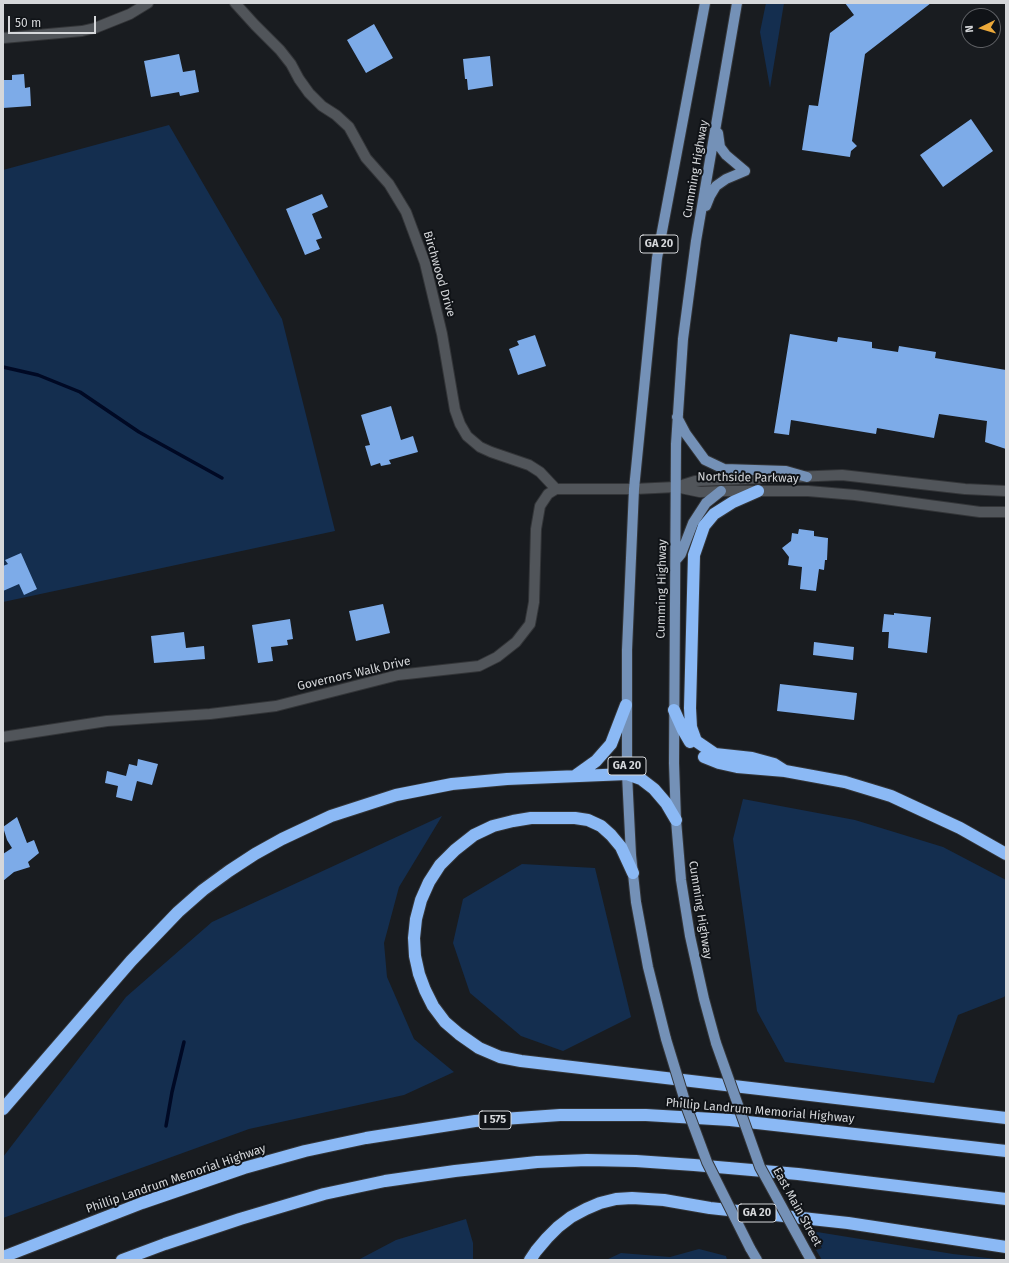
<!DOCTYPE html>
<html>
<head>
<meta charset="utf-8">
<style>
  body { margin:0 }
  #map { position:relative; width:1009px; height:1263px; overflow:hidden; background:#191c20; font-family:"Fira Sans",sans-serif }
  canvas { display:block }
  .frame { position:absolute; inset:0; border:4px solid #d5d7da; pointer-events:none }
  .north { position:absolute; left:961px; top:8px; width:40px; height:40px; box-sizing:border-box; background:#101317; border:1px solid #5f6165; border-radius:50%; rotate:265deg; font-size:11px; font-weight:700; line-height:16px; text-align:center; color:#d5d7da }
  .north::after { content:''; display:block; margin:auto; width:14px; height:18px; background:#eca93a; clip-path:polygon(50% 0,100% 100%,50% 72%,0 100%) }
  .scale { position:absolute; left:8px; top:16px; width:88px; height:18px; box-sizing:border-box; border:2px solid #d5d7da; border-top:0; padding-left:5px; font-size:12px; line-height:14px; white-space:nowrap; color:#d5d7da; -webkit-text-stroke:3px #101317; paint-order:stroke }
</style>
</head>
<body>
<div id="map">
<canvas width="1009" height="1263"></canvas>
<div class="frame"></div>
<div class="north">N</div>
<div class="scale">50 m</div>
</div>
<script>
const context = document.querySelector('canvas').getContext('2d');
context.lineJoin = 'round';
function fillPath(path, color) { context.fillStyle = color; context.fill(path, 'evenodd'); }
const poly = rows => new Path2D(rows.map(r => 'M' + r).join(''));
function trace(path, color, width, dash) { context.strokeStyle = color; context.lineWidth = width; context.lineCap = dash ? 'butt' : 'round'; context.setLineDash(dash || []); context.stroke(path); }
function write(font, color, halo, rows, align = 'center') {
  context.font = font + ' "Fira Sans",sans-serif'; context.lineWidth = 4; context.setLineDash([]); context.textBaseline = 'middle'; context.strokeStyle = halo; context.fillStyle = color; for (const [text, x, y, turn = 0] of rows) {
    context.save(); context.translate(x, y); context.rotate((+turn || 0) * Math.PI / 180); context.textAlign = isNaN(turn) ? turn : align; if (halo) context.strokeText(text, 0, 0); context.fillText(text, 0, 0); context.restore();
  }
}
const green = poly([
  [766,3,784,3,770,88,760,32],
  [169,125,282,319,335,531,3,602,3,170],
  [743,799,855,820,943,847,1006,880,1006,995,1004,997,958,1015,934,1083,785,1062,757,1011,733,839],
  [442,816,399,887,384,943,387,977,414,1039,454,1072,404,1095,249,1129,3,1218,3,1157,126,997,212,922],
  [522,864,595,868,631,1017,563,1051,521,1036,470,993,453,943,463,899],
  [466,1219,473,1243,473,1260,358,1260,396,1240],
  [811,1231,953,1254,1005,1260,822,1260,816,1250,822,1248],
  [699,1249,726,1256,727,1260,606,1260,621,1253,670,1257]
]);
const stream = poly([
  [3,367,38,375,80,392,139,432,222,478],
  [166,1126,172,1092,184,1042]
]);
const building = poly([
  [845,3,931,3,865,54,852,141,857,146,851,151,850,157,802,150,809,105,818,106,830,33,854,15],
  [374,24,393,58,366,73,347,40],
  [179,54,183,72,195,70,199,92,180,96,179,92,151,97,144,61],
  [490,56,493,86,468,90,467,79,465,79,463,59],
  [24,74,25,88,30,87,31,106,3,108,3,80,12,80,12,75],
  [971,119,993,151,943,187,920,155],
  [322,194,328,207,312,214,322,238,316,240,320,249,305,255,286,209],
  [790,334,837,342,838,337,872,342,872,348,898,352,899,346,936,352,935,358,1006,370,1006,449,985,442,987,421,939,414,934,438,877,428,876,434,791,420,789,435,774,433],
  [535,335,546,366,518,375,509,349,519,345,517,341],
  [391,406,401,440,413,436,418,452,389,460,391,464,381,466,380,463,371,466,365,446,370,445,361,415],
  [799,529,814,531,814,536,828,538,827,560,825,560,824,570,819,569,816,591,800,589,802,567,788,565,789,557,782,548,791,541,792,533,798,534],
  [21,553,37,589,24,595,19,584,3,591,3,566,8,564,5,560],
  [383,604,390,633,356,641,349,611],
  [894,613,931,617,927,653,888,648,889,632,882,632,884,614,894,615],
  [290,619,293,639,287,640,288,645,271,647,273,661,258,663,252,625],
  [184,632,186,648,204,646,205,659,154,663,151,636],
  [814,642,854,647,853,660,813,655],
  [780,684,857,693,854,720,777,711],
  [138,759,158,764,152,785,137,781,132,801,116,797,118,786,105,783,107,771,126,776,129,764,137,766],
  [17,817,27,843,34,840,39,853,28,862,30,867,14,872,3,881,3,854,12,848,7,840,3,827]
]);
const minor = poly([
  [235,3,255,25,280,50,291,64,299,79,309,93,322,106,336,115,349,127,366,158,389,184,406,212,425,263,442,334,455,410,460,424,467,436,480,447,491,452,529,465,540,472,556,489],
  [3,38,82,31,95,28,130,14,148,3],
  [676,487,695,481,842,475,965,489,1006,491],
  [3,737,107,721,210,714,276,706,398,675,479,666,497,657,516,642,530,624,534,602,536,529,540,506,548,494,556,489,634,489,676,487,700,492,727,491,808,491,855,495,980,512,1006,512]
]);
const primary = poly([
  [706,206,710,196,716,186,726,179,745,171,726,155,720,147,718,133],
  [677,417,686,434,705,460,724,469,786,471,807,477],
  [676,560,681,554,693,523,706,503,721,491],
  [666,1039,648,967,636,902,631,855,627,774,627,650,634,489,657,258,705,3],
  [716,1043,704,999,690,936,681,880,676,820,674,763,676,444,683,339,696,241,737,3],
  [750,1248,757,1260],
  [806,1251,811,1260]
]);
const motorway = poly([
  [758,491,733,502,714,514,704,526,694,555,690,708,691,727,696,741,715,754,752,758,774,764,785,771],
  [674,710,683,730,690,742],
  [704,757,719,763,737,767,785,771,845,782,891,796,960,828,1006,854],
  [575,776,596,761,611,744,626,705],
  [633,873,621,847,611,835,601,826,588,820,575,818,531,818,513,821,493,826,474,835,455,850,440,865,429,882,421,900,416,919,414,938,415,956,419,974,425,990,433,1006,445,1022,459,1034,479,1048,500,1057,521,1061,1006,1118],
  [3,1109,131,961,178,912,203,890,229,871,255,854,282,839,331,816,396,795,452,784,507,779,627,774,641,779,654,789,666,803,676,820],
  [3,1257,142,1203,244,1168,305,1151,366,1138,475,1121,560,1115,646,1115,730,1120,1006,1151],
  [122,1260,165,1244,240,1219,324,1194,385,1181,455,1171,537,1162,587,1160,636,1161,694,1165,798,1174,1006,1199],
  [530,1260,536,1251,547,1238,558,1227,571,1217,586,1209,600,1203,616,1199,632,1198,664,1200,710,1208,848,1223,1006,1247]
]);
const primaryBridge = poly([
  [666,1039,688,1111,707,1162,750,1248],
  [716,1043,760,1167,806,1251]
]);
const shields = [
  [659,244,38],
  [627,766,38],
  [495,1120,32],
  [757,1213,38]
];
const shieldNames = [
  ["GA 20",659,244],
  ["GA 20",627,766],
  ["I 575",495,1120],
  ["GA 20",757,1213]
];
const streetNames = [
  ["Cumming Highway",696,169,-80],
  ["Birchwood Drive",439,274,74],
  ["Northside Parkway",748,478,1],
  ["Cumming Highway",662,589,-89],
  ["Governors Walk Drive",354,674,-13],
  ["Cumming Highway",700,910,81],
  ["Phillip Landrum Memorial Highway",760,1111,5],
  ["Phillip Landrum Memorial Highway",176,1179,-19],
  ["East Main Street",797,1207,61]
];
fillPath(green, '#142e4f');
trace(stream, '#000924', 3.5);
fillPath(building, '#7dabe8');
trace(minor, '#333538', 12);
trace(primary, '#333538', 12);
trace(motorway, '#333538', 14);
trace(minor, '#51555a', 10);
trace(primary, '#7491b7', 10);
trace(motorway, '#8bb9f5', 12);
trace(primaryBridge, '#333538', 12, []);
trace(primaryBridge, '#7491b7', 10);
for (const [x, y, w] of shields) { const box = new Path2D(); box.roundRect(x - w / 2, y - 9, w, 18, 3); context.fillStyle = '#101317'; context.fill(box); trace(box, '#d5d7da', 1); }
write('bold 11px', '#d5d7da', null, shieldNames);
write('12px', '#d5d7da', '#101317', streetNames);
</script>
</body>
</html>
